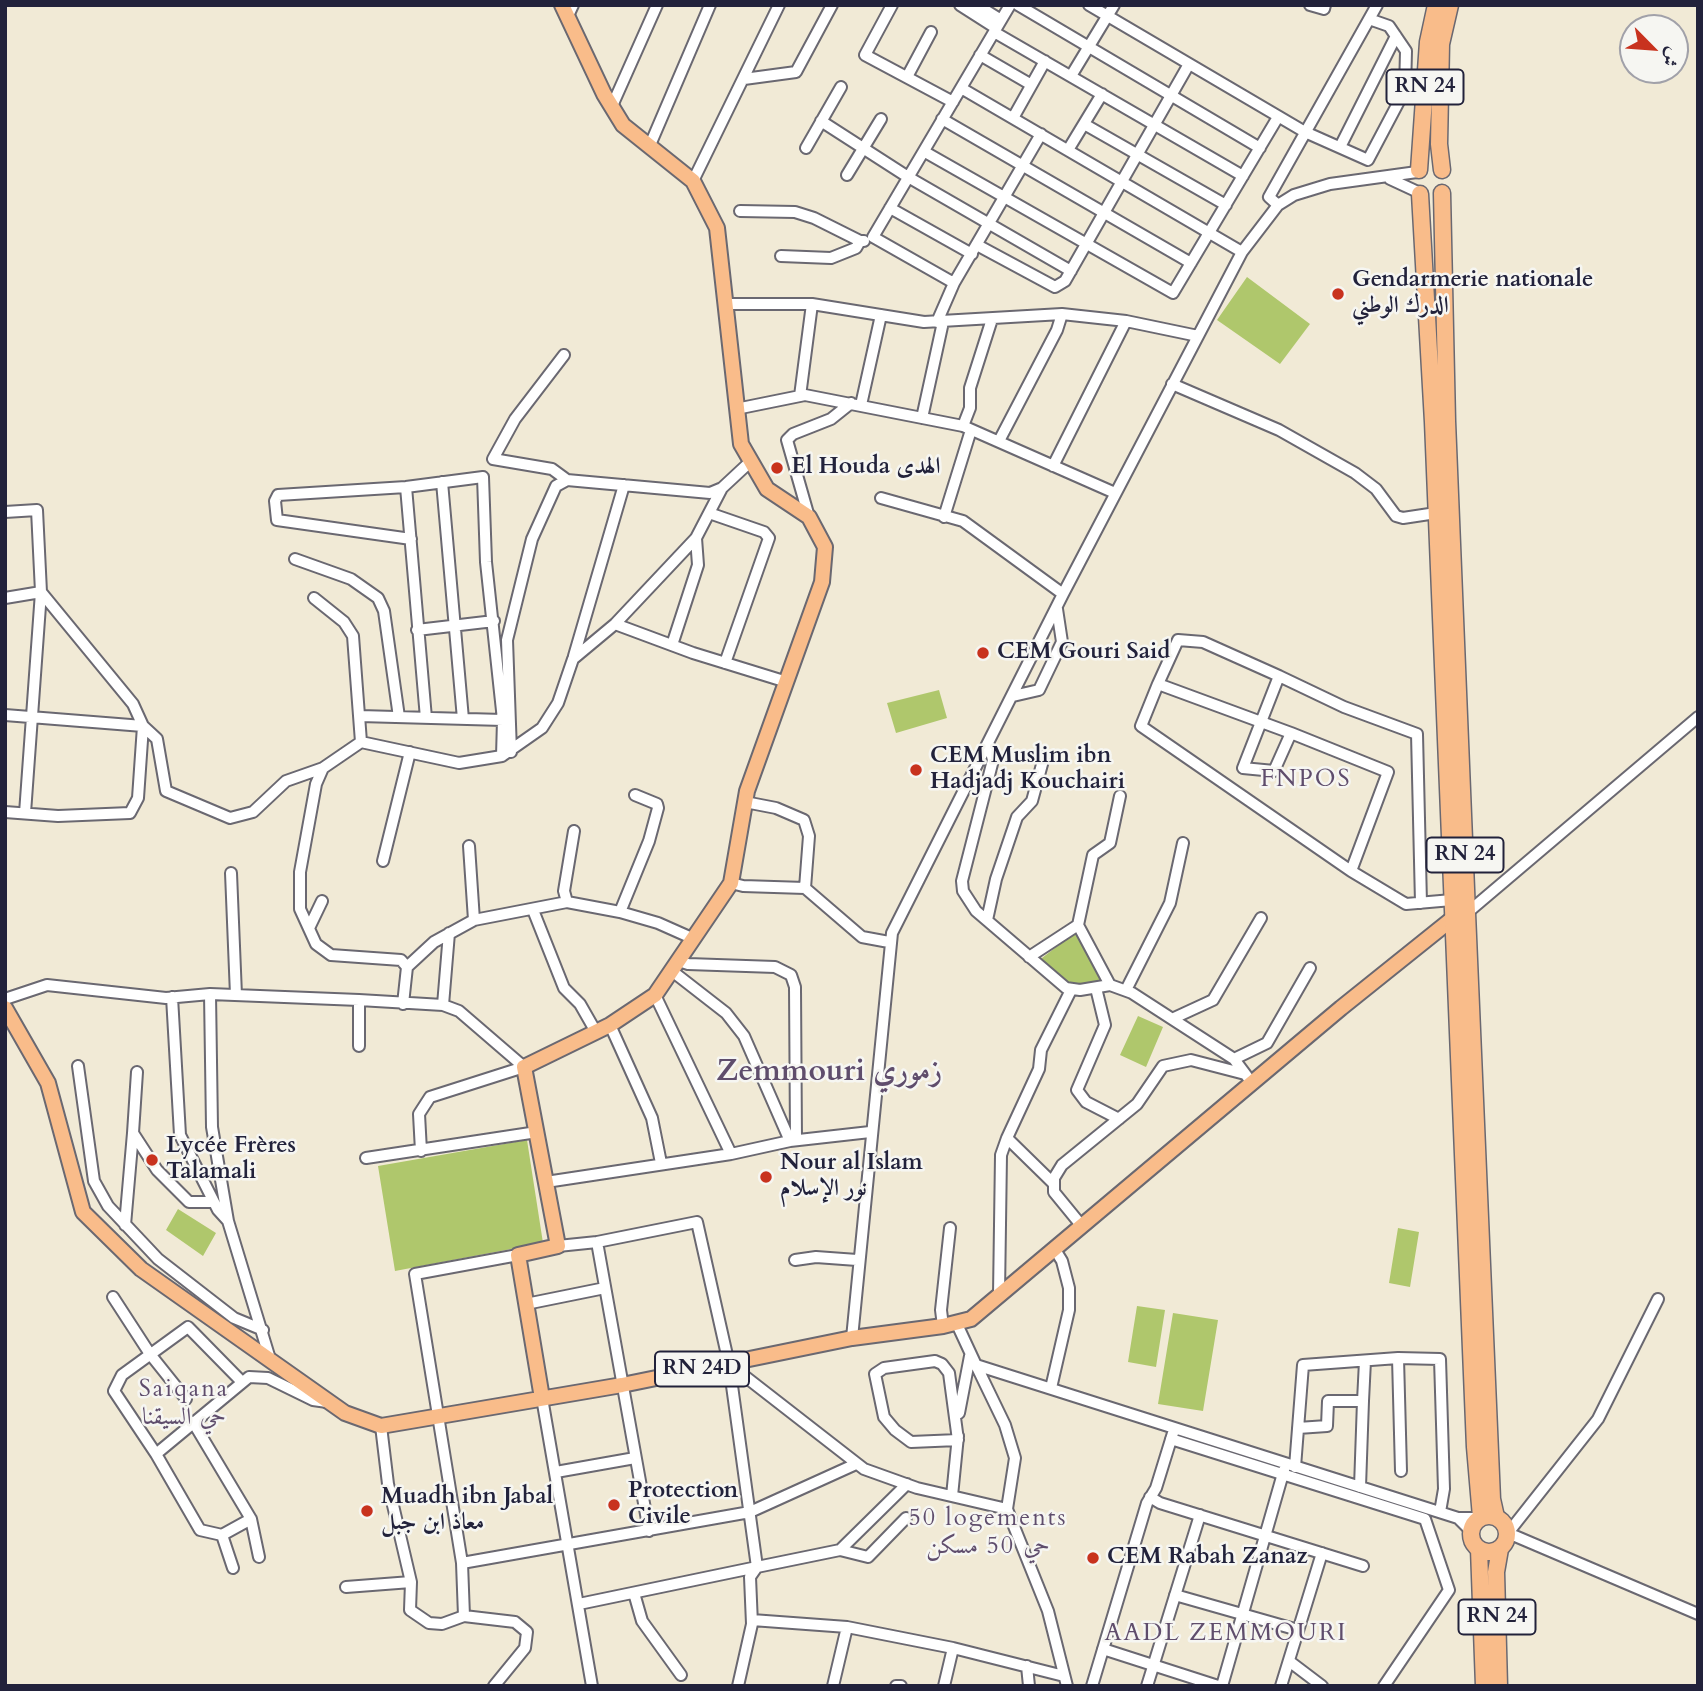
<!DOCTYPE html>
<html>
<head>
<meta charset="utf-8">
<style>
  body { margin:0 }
  #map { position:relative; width:1703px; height:1691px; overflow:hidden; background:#f1ead6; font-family:Cardo,Amiri,serif }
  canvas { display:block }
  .frame { position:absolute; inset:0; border:7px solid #22223b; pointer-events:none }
  .north { position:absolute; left:1619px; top:14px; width:70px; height:70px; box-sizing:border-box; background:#f6f6f2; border:2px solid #a1a1a9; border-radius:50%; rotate:115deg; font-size:19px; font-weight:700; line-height:28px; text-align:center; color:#22223b }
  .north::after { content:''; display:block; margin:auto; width:24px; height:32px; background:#c8321e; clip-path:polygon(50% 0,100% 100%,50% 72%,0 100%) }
</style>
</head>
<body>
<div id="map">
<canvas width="1703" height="1691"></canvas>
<div class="frame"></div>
<div class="north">ش</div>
</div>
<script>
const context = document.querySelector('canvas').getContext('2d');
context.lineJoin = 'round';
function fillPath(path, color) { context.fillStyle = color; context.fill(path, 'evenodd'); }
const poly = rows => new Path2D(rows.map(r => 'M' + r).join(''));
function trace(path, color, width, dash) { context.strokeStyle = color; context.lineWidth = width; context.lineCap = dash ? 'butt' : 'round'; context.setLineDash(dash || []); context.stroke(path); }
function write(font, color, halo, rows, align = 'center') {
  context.font = font + ' Cardo,Amiri,serif'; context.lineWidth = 5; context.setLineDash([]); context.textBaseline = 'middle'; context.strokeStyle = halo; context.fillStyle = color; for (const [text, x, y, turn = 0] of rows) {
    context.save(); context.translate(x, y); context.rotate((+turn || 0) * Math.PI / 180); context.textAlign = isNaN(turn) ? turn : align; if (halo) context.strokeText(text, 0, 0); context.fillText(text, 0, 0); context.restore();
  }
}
const green = poly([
  [1247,277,1310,324,1280,364,1217,320],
  [939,690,947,718,896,733,887,703],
  [1073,934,1078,935,1104,980,1097,984,1069,985,1041,962,1042,958],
  [1138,1016,1163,1027,1146,1067,1120,1055],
  [527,1140,543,1243,395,1271,378,1166],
  [178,1209,216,1233,203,1256,166,1230],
  [1398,1228,1419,1232,1410,1287,1389,1283],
  [1137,1306,1165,1310,1156,1367,1128,1362],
  [1173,1313,1218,1320,1203,1411,1158,1404]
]);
const minor = poly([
  [892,5,865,55,953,102],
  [960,5,996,28],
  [977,5,1001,20],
  [1010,5,873,237,954,283,1041,134],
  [1018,5,1260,148],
  [1089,5,1305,132,1368,160,1405,90,1406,51,1389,26,1369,19],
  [1310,5,1324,9,1325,5],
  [567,18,573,5],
  [994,32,1243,176],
  [980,55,1030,84],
  [1071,76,1114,5],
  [907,77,931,32],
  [744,79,796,72,832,5],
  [961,88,1242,252],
  [612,106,657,5],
  [1013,118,1045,61],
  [942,119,1191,263],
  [821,121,908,177,1071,271],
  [1084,124,1226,205],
  [650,145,710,5],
  [1340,147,1396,36],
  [806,148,841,87],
  [1068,150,1102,94],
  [925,152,1173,293,1278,117],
  [847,175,881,119],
  [1390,179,1418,192],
  [693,181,779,5],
  [1278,205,1269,197,1377,5],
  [890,208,972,254],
  [740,211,795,212,814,218,860,241],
  [977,245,1055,287,1065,281,1189,64],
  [781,256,831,258,856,248,860,241,864,241],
  [725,304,812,304,924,322,1062,314,1126,321,1053,466],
  [1126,321,1198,336],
  [937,322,954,283],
  [564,355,515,419,493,459,552,469,567,480],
  [1172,384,1279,430,1355,473,1376,489,1396,516,1403,518,1436,513],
  [800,396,812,304],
  [861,405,881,315],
  [736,409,805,395,963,426,1115,493],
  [922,418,943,322],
  [963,426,970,408,970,388,992,319],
  [999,441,1057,330,1062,314],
  [442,482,463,719],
  [406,487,426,718],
  [881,498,963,521,1063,594],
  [5,512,37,510,41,592,25,813],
  [709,513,764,532,769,538,725,663],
  [809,517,787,440,793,434,831,419,851,403],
  [944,517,971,430],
  [411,539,277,520,275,501,278,495,406,487,483,477,486,562,503,720,502,756],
  [295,559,351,579,378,598,384,611,399,717],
  [5,598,41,592,133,704,143,726,138,798,130,813,58,816,5,812],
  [314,598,344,622,353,636,361,742],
  [615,624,693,653,787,682],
  [417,630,494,621],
  [672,645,698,565,696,538],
  [574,656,624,485],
  [1158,684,1178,640,1203,642,1279,676],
  [1013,696,1039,690,1062,642,1057,609],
  [5,715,143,726,157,739,166,791,230,818,253,812,286,781,323,768,361,742,459,763,502,756,542,728,558,703,573,659,615,624,696,538,722,488,751,461],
  [360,716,503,720],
  [1291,733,1158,684,1141,726,1351,871],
  [989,745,993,760,962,881,963,891,976,911,1066,988,1080,990,1110,985,1132,993,1234,1059,1252,1083],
  [511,752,507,640,532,539,556,486,567,480,710,493,722,488],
  [323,768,316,784,300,872,300,909,316,944,331,955,401,960,407,967],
  [745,802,776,808,804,820,809,836,805,888],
  [469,846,474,920],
  [383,861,410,752],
  [231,873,236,995],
  [731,883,743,886,805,888,862,937,889,942],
  [567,902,564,891,574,831],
  [1421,903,1417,734,1344,707,1279,676,1243,768,1274,771,1291,733,1388,772,1351,871,1406,904,1452,900],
  [533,910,564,988,580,1004,596,1032],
  [620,912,649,841,658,808,657,804,635,795],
  [1467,913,1698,717],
  [987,920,996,879,1017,817,1032,801,1044,757],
  [310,926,322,901],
  [1029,957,1078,925],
  [679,961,688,964,775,967,791,975,795,987,796,1140],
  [672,971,726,1013,744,1036,790,1141],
  [1110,985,1078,925,1093,855,1110,843,1120,796],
  [1096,988,1105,1025,1077,1090,1086,1102,1119,1119],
  [1126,990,1170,903,1183,843],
  [210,994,212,1127,228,1221,270,1359],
  [655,995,731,1154],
  [172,997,180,1135,218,1210,228,1221],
  [5,999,47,985,166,998,210,994,359,1000,443,1005,459,1011,524,1067,430,1097,419,1114,421,1151],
  [359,1000,359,1046],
  [403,1004,407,967,434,942,474,920,567,902,620,912,658,923,694,939],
  [443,1005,449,933],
  [1174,1018,1213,1000,1261,918],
  [610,1025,652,1118,661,1163],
  [1234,1059,1267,1043,1310,968],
  [78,1066,94,1181,108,1206,158,1259,234,1318,263,1330],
  [137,1072,133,1133,157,1170,189,1202,214,1202],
  [366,1158,537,1132],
  [546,1182,731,1154,790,1141,870,1132],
  [1054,1184,1007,1138,1039,1069,1041,1050,1071,990],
  [125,1225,133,1133],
  [1081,1225,1054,1192,1054,1178,1062,1165,1137,1104,1163,1066,1191,1060,1245,1074],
  [597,1242,649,1531],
  [558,1246,597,1242,697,1222,729,1364,864,1469,917,1488,1007,1509],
  [518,1255,415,1274,462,1563,750,1512,856,1464],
  [795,1260,816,1257,857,1260],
  [999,1294,1001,1155,1007,1138],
  [113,1297,150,1354,186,1399],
  [1658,1299,1598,1419,1508,1533,1698,1614],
  [526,1304,605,1288],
  [956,1322,976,1365,1458,1518,1479,1518],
  [943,1326,941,1310,950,1228],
  [852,1338,892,933,1063,594,1242,252,1278,205,1294,195,1330,184,1417,172],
  [1398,1358,1401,1471],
  [935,1361,942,1364,949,1373,958,1440,911,1442,895,1430,884,1417,875,1374,884,1368,935,1361],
  [976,1365,1005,1425,1015,1458,1007,1509,1048,1611,1067,1686],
  [242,1382,188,1327,122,1375,114,1391,156,1454,200,1530,222,1535,251,1519],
  [1051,1388,1069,1310,1069,1288,1062,1261,1054,1248],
  [542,1398,592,1686],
  [959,1413,970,1356],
  [193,1422,251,1519,259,1557],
  [381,1426,388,1484,411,1582,410,1610,429,1623,442,1624,464,1616],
  [1298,1428,1327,1426,1328,1401,1363,1401,1365,1361],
  [1171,1439,1425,1519,1449,1590,1384,1686],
  [156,1454,249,1377,268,1378,313,1400,327,1402],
  [1295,1467,1303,1365,1398,1358,1440,1359,1444,1489,1440,1512],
  [556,1472,635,1458],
  [1360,1487,1363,1401],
  [952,1496,958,1436],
  [1150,1497,1160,1503,1363,1566],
  [1458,1518,1471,1531],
  [222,1535,233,1568],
  [840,1550,868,1557,906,1518],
  [462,1563,464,1616,515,1622,527,1632,525,1648,494,1686],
  [346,1587,411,1582],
  [634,1593,642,1621,681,1675],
  [1175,1595,1298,1630],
  [579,1604,757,1567,729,1364],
  [752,1620,847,1627,953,1648,1064,1676],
  [1103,1649,1218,1686],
  [1289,1661,1322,1686],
  [1027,1666,1029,1686],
  [738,1686,752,1624,750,1577,757,1567,840,1550,907,1484],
  [833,1686,847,1627],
  [896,1686,901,1686],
  [944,1686,953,1648],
  [1092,1686,1147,1503,1156,1488,1173,1433],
  [1147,1686,1200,1515],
  [1222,1686,1284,1470],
  [1281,1686,1322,1553]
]);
const major = poly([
  [5,1008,48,1083,83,1212,141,1269,345,1413,381,1426,622,1385,852,1338,943,1326,971,1319,1341,1008,1452,919,1462,914],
  [542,1398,518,1255,558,1246,524,1067,610,1025,655,995,731,883,747,791,822,582,825,547,809,517,767,489,741,444,717,228,693,181,623,125,604,94,562,5]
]);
const highway = poly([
  [1419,170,1428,42,1436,5],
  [1442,170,1439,144,1441,44,1450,5],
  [1442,193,1447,421,1467,913,1492,1499,1496,1517],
  [1420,194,1433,422,1475,1447,1481,1517],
  '1471 1534a18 18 0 1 1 36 0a18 18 0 1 1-36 0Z',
  [1479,1549,1484,1686],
  [1499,1686,1496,1572,1500,1549]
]);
const markers = [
  [1338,294,7,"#c8321e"],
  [777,468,7,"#c8321e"],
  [983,653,7,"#c8321e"],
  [916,770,7,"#c8321e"],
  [152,1160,7,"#c8321e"],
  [766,1177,7,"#c8321e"],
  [614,1505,7,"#c8321e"],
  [367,1511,7,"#c8321e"],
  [1093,1558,7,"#c8321e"]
];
const shields = [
  [1425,87,77],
  [1465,855,77],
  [702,1369,94],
  [1497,1617,77]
];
const shieldNames = [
  ["RN 24",1425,87],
  ["RN 24",1465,855],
  ["RN 24D",702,1369],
  ["RN 24",1497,1617]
];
const poiNames = [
  ["Gendarmerie nationale",1352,281],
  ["الدرك الوطني",1352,307],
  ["El Houda الهدى",791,468],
  ["CEM Gouri Said",997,653],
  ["CEM Muslim ibn",930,757],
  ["Hadjadj Kouchairi",930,783],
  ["Lycée Frères",166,1147],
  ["Talamali",166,1173],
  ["Nour al Islam",780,1164],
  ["نور الإسلام",780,1190],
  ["Protection",628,1492],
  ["Civile",628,1518],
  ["Muadh ibn Jabal",381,1498],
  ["معاذ ابن جبل",381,1524],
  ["CEM Rabah Zanaz",1107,1558]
];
const neighbourhoodNames = [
  ["FNPOS",1306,780],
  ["Saiqana",184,1390],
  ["حي السيقنا",184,1418],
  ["50 logements",988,1519],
  ["حي 50 مسكن",988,1547],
  ["AADL ZEMMOURI",1226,1634]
];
const districtNames = [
  ["Zemmouri زموري",829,1073]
];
fillPath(green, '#afc76c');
trace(minor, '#6a6871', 14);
trace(major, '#6a6871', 18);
trace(highway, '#6a6871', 19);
trace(minor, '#fff', 10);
trace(major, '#f9bc8a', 14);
trace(highway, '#f9bc8a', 16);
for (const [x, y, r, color] of markers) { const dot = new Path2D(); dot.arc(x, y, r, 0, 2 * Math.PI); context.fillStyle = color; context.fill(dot); trace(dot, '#f6f6f2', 2.5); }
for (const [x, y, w] of shields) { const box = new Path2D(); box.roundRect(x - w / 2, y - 17.5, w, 35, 5); context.fillStyle = '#f6f6f2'; context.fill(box); trace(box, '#22223b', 2); }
write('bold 21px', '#22223b', null, shieldNames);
write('bold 23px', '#22223b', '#f6f6f2', poiNames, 'left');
context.letterSpacing = '2px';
write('24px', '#5f4d6c', '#f6f6f2', neighbourhoodNames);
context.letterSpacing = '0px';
write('bold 30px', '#5f4d6c', '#f6f6f2', districtNames);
</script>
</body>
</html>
